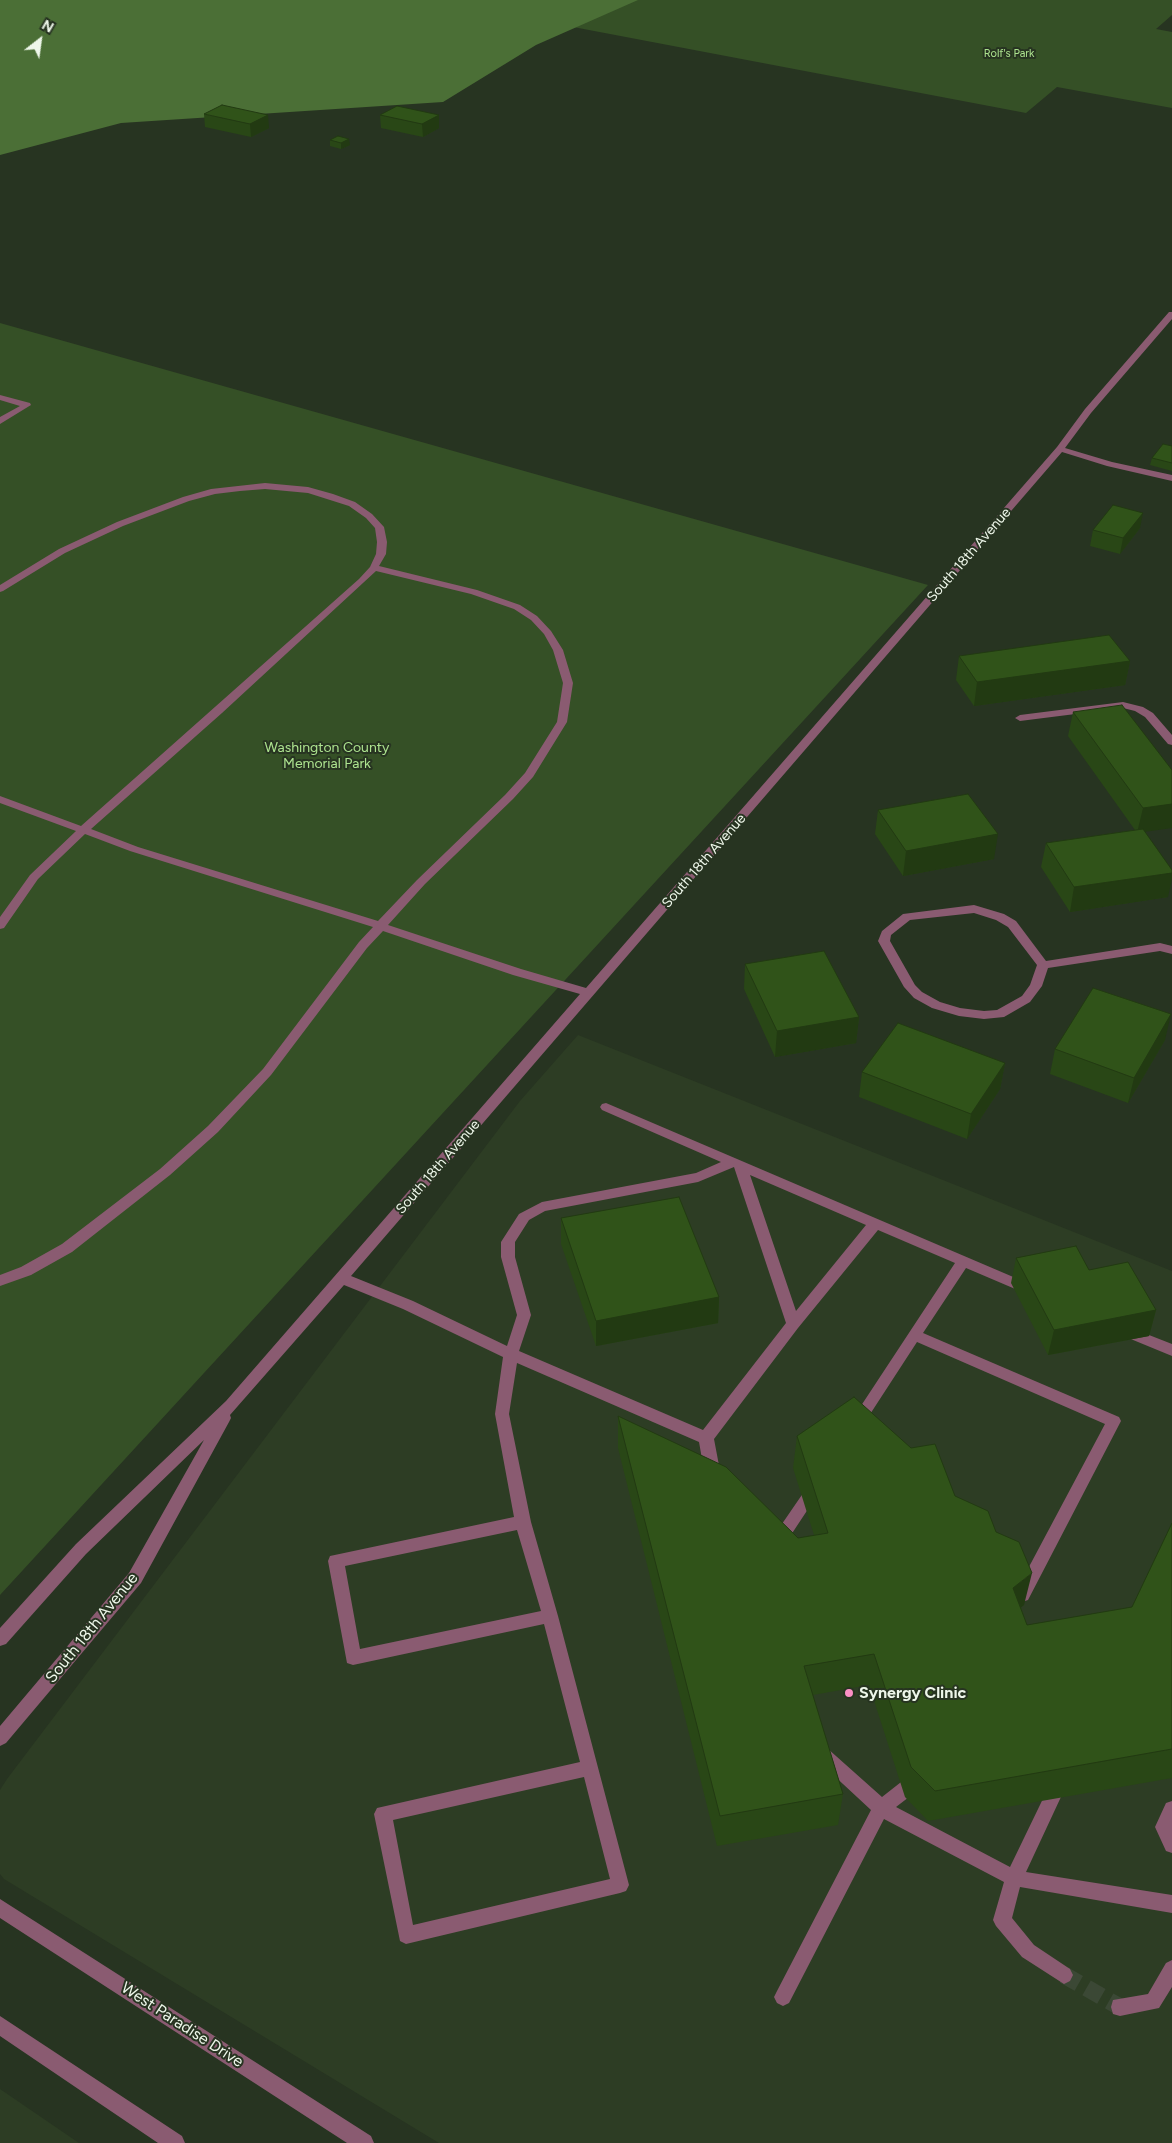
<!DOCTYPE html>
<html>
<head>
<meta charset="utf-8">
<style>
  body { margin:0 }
  #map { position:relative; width:1172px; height:2143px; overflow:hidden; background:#273421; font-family:Figtree,sans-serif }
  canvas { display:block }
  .north { position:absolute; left:15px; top:15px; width:50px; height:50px; -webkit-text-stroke:4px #273421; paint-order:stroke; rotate:30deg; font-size:14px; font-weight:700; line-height:20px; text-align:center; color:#eef7ea }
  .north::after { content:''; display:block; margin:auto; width:18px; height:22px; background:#eef7ea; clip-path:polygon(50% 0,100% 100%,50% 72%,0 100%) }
</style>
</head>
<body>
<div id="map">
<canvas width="1172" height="2143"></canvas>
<div class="north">N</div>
</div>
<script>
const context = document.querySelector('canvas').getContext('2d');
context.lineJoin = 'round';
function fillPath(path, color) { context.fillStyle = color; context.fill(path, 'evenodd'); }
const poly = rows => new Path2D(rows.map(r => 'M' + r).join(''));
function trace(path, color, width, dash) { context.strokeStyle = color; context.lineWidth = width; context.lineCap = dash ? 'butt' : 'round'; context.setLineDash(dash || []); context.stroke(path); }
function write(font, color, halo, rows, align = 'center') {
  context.font = font + ' Figtree,sans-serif'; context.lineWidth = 4; context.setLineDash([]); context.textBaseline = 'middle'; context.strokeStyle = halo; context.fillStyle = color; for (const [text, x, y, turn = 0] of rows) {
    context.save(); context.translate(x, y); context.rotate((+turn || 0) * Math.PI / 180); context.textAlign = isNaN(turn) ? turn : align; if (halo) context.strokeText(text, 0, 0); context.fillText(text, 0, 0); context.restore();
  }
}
const built = poly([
  [578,1035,1172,1271,1172,2143,439,2143,4,1879,0,1874,0,1790,7,1779,520,1101],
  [0,2089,79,2143,0,2143]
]);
const green = poly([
  [431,0,1172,0,1172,15,1156,29,1172,32,1172,108,1057,87,1026,113],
  [0,323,928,585,0,1595]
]);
const forest = poly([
  [0,0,638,0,536,45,443,102,121,123,0,155]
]);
const minorTunnel = poly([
  [1064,1975,1120,2007]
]);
const minor = poly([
  [1169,312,1172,312,1172,319,1091,413,1065,448,1112,462,1172,475,1172,481,1107,466,1062,452,351,1276,413,1301,507,1346,517,1315,501,1257,501,1242,519,1214,542,1202,696,1173,721,1162,602,1110,600,1107,602,1104,606,1103,1032,1285,1034,1289,1032,1293,1027,1294,966,1268,923,1333,1119,1417,1121,1421,1028,1600,1022,1602,1016,1600,1014,1595,1105,1424,917,1342,863,1425,858,1427,853,1425,851,1421,955,1263,878,1230,798,1328,714,1439,721,1476,718,1480,713,1482,708,1480,705,1476,699,1442,517,1363,509,1414,531,1522,558,1616,629,1885,626,1891,620,1893,406,1944,400,1941,374,1814,377,1808,580,1762,544,1624,353,1665,347,1663,328,1561,330,1556,514,1517,495,1414,503,1357,403,1309,344,1285,230,1415,231,1418,229,1422,141,1583,6,1743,0,1746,0,1726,129,1573,204,1440,86,1554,6,1644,0,1646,0,1628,76,1544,226,1401,580,994,513,975,383,931,367,948,271,1075,218,1132,170,1175,72,1252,31,1275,0,1286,0,1275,21,1267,62,1244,160,1169,208,1126,263,1069,359,942,373,927,130,851,85,834,38,879,4,928,0,929,0,917,30,875,76,831,0,803,0,796,81,826,359,579,370,567,376,554,377,542,375,528,366,518,349,506,308,493,265,489,240,491,215,494,189,501,123,526,65,553,3,591,0,592,0,585,59,549,117,522,183,497,211,489,265,483,308,487,333,494,355,502,372,514,384,527,387,542,386,554,379,566,477,590,520,605,537,616,551,631,563,650,573,683,567,722,533,777,513,799,425,884,388,925,521,969,586,988,1057,447,1085,409,1169,312],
  [376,571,471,594,514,609,531,620,544,634,553,650,563,683,557,722,525,773,505,795,417,880,378,921,138,847,91,829,222,713,376,571],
  [734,1167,786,1323,703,1430,519,1351,531,1315,515,1257,515,1242,529,1220,545,1211,698,1182,734,1167],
  [750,1175,866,1225,796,1311,750,1175],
  [517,1530,541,1611,360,1649,345,1566,517,1530],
  [584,1777,610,1879,413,1925,393,1820,584,1777],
  [0,395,30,403,31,405,0,424,0,417,20,406,0,400,0,395],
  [1123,702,1143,707,1153,713,1172,735,1172,745,1168,744,1145,717,1135,711,1123,708,1020,721,1015,718,1020,715,1123,702],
  [974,905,1004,914,1016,921,1046,961,1160,943,1172,946,1172,954,1160,951,1048,968,1042,986,1030,1002,1004,1017,984,1019,959,1016,932,1008,914,998,904,987,878,941,882,931,903,914,974,905],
  [974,913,996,920,1008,927,1037,965,1030,985,1022,996,997,1010,984,1011,960,1008,940,1002,922,992,915,985,890,941,891,935,910,920,974,913],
  [1126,1326,1172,1344,1172,1356,1121,1335,1119,1331,1121,1327,1126,1326],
  [813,1484,818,1486,821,1490,818,1494,783,1547,778,1549,773,1547,770,1542,773,1537,808,1486,813,1484],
  [821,1745,827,1748,882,1797,910,1775,916,1773,922,1775,924,1781,922,1787,896,1807,1010,1867,1053,1778,1059,1776,1065,1778,1067,1784,1026,1872,1172,1895,1172,1913,1020,1887,1012,1918,1034,1945,1070,1969,1073,1975,1070,1981,1064,1984,1022,1957,996,1926,993,1920,1004,1882,884,1819,789,2003,783,2006,777,2003,774,1997,777,1991,871,1810,815,1758,813,1753,815,1748,821,1745],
  [1172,1801,1172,1853,1166,1851,1155,1827,1166,1803,1172,1801],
  [0,1899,371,2136,374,2143,347,2143,0,1918,0,1899],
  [1172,1960,1172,1987,1159,2008,1120,2016,1113,2014,1111,2007,1113,2000,1148,1994,1166,1963,1172,1960],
  [0,2016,182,2136,185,2143,158,2143,0,2036,0,2016]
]);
const wall = poly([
  [204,114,269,128,251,137,205,127],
  [380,115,439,128,423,137,381,128],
  [330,140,350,145,341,149,330,146],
  [1172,446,1172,471,1150,465,1152,458],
  [1140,528,1120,554,1090,546,1093,530],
  [959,656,1130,661,1125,685,974,706,956,680],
  [1073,712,1172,770,1145,832,1168,897,1070,912,1041,867,1046,843,1135,830,1068,736],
  [878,810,994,859,903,876,875,834],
  [745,964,859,1017,856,1043,775,1057,744,989],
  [1165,1040,1128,1103,1050,1074,1055,1049],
  [1005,1063,1000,1089,967,1139,859,1097,862,1072],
  [561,1218,719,1297,718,1323,596,1346,561,1244],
  [1016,1258,1089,1270,1156,1310,1149,1336,1048,1355,1011,1283],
  [618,1416,798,1538,814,1535,793,1468,797,1436,955,1496,1024,1605,1021,1607,1027,1625,1132,1607,1172,1523,1172,1778,928,1821,905,1797,869,1685,813,1695,843,1794,838,1825,717,1846,618,1448]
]);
const shadedWall = poly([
  [268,115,269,128,251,137,250,124],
  [439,115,439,128,423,137,422,124],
  [349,139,350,145,341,149,341,143],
  [1143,513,1140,528,1120,554,1123,538],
  [1130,661,1125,685,974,706,977,682],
  [1172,804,1172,828,1137,833,1143,808],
  [998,834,994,859,903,876,906,851],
  [1172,873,1172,879,1168,897,1070,912,1074,887],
  [1171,1014,1165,1040,1128,1103,1134,1078],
  [859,1017,856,1043,775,1057,777,1031],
  [1005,1063,1000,1089,967,1139,971,1114],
  [719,1297,718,1323,596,1346,596,1321],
  [1156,1310,1149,1336,1048,1355,1054,1330],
  [1032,1573,1024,1605,1005,1620,1013,1588]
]);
const building = poly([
  [222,105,268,115,250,124,204,114,222,105],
  [397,106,439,115,422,124,380,115,397,106],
  [338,136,349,139,341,143,330,140,338,136],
  [1163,444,1172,446,1172,463,1152,458,1163,444],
  [1113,505,1143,513,1123,538,1093,530,1113,505],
  [1109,635,1130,661,977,682,959,656,1109,635],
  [1122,705,1172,770,1172,804,1143,808,1073,712,1122,705],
  [968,794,998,834,906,851,878,810,968,794],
  [1143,829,1172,870,1172,873,1074,887,1046,843,1143,829],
  [824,951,859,1017,777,1031,745,964,824,951],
  [1093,988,1171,1014,1134,1078,1055,1049,1093,988],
  [898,1023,1005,1063,971,1114,862,1072,898,1023],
  [679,1197,719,1297,596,1321,561,1218,679,1197],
  [1076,1246,1089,1270,1128,1262,1156,1310,1054,1330,1016,1258,1076,1246],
  [854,1397,911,1448,935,1444,955,1496,988,1511,996,1532,1019,1542,1032,1573,1013,1588,1027,1625,1132,1607,1172,1523,1172,1749,935,1791,911,1767,874,1654,804,1666,843,1794,720,1816,618,1416,726,1467,798,1538,828,1533,797,1436,854,1397]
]);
const markers = [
  [849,1693,5,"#fb8fc5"]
];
const farParknames = [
  ["Rolf's Park",1009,54]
];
const streetNames = [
  ["South 18th Avenue",969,555,-49],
  ["South 18th Avenue",704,861,-49],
  ["South 18th Avenue",438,1167,-49]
];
const parkNames = [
  ["Washington County",327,748],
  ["Memorial Park",327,764]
];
const nearStreetnames = [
  ["South 18th Avenue",92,1628,-51],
  ["West Paradise Drive",182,2025,33]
];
const nearPoinames = [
  ["Synergy Clinic",859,1693]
];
fillPath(built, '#2d3d24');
fillPath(green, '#355026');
fillPath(forest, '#4b6f36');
trace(minorTunnel, '#3b4835', 17, [17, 9]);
fillPath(minor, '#8a5b71');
fillPath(wall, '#294716');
fillPath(shadedWall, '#223a12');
fillPath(building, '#305319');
trace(building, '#223a12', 1);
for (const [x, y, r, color] of markers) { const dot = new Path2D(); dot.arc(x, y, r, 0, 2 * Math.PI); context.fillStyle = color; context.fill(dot); trace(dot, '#273421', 2); }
write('11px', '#ade38f', '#273421', farParknames);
write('14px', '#eef7ea', '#273421', streetNames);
write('14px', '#ade38f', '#273421', parkNames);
write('16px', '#eef7ea', '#273421', nearStreetnames);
write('bold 16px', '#eef7ea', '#273421', nearPoinames, 'left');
</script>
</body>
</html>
